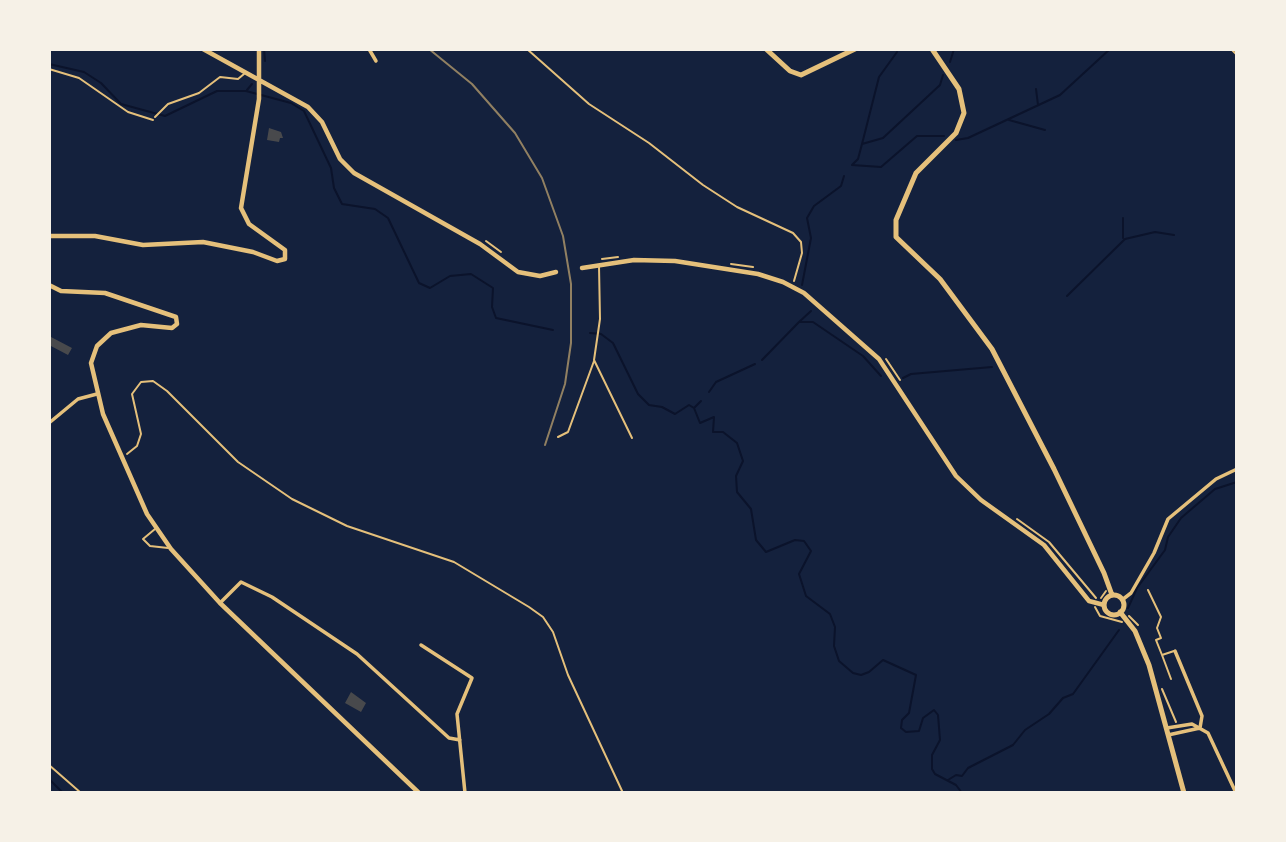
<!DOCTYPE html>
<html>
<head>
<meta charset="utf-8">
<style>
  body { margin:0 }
  #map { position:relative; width:1286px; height:842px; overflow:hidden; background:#14213d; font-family:Ubuntu,sans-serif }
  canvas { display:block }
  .frame { position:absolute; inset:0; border:51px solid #f6f1e7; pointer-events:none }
</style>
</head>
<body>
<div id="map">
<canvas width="1286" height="842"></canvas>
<div class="frame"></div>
</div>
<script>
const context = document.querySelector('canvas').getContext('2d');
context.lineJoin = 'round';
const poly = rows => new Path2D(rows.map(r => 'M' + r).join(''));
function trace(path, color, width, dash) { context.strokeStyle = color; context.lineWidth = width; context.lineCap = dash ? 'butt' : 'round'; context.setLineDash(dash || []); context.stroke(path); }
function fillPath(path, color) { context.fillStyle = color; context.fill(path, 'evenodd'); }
const stream = poly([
  [264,49,265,61],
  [950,62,954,49],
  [49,64,84,72,101,83,121,104,165,116,217,91,246,91,291,103,304,111,331,168,334,188,342,204,375,209,388,218,419,283,430,288,450,276,471,274,493,288,492,307,496,318,553,330],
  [943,75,940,85,883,138,862,144,858,159,852,165,881,167,917,136,944,136],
  [1036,89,1038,105],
  [247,90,252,84],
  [1009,120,1045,130],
  [956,140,968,138,1060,95,1110,49],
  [862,144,879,77,897,52],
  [1123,218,1123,238],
  [802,285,811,238,807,218,814,206,841,186,844,176],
  [1067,296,1125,239,1155,232,1174,235],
  [799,322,811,311],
  [590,333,601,334,613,343,638,394,649,405,662,407,675,414,689,405,694,408,700,423,714,417,713,432,723,432,737,443,743,461,736,476,737,492,751,509,756,540,766,552,795,540,804,541,811,551,799,574,806,596,830,614,835,627,834,646,839,661,853,673,861,675,869,672,883,660,916,675,909,713,902,720,901,728,906,732,919,731,923,718,934,710,938,715,940,740,932,755,932,769,935,774,956,785,962,793],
  [762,360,799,322,813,322,863,356,881,376],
  [903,378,911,374,992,367],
  [709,392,716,382,755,364],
  [694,408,701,401],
  [1128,608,1137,588,1165,550,1168,537,1181,518,1215,489,1237,482],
  [49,779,63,793],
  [948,780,956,775,962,776,968,768,1013,745,1025,730,1049,714,1063,698,1073,694,1119,630]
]);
const building = poly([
  [269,128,281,132,283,138,280,138,279,142,267,140],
  [51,337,72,348,68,355,49,345],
  [351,692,366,703,361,712,345,703]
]);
const path = poly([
  [527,49,589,104,649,143,703,185,737,207,793,233,801,242,802,253,794,281],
  [1231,49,1237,55],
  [49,69,79,78,128,112,153,120],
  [486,241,501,252],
  [602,259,618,257],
  [731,264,753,267],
  [886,359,900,380],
  [127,454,137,446,141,434,132,394,141,382,153,381,167,391,238,462,292,499,347,526,454,562,529,607,543,617,553,632,568,675,623,793],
  [1017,519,1049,542,1096,598],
  [1101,598,1106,591],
  [1095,607,1100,616,1122,622],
  [1129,616,1138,625],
  [1162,689,1176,722],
  [49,765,81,793]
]);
const service = poly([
  [155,117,168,104,199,93,220,77,238,79,244,74],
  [599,266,600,319,594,360,632,438],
  [558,437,568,432,594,361],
  [155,529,143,539,150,546,168,548],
  [1148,590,1161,617,1157,628,1161,638,1156,640,1162,655],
  [1171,679,1162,655,1174,651]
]);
const minor = poly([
  [369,49,376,61],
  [49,423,78,399,97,394],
  [1122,600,1131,593,1154,553,1168,519,1216,479,1237,469],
  [220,603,241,582,272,597,357,654,449,738,460,740],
  [421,645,472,678,457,714,465,793],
  [1175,651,1202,716,1200,728],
  [1167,728,1192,724,1208,733,1236,793],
  [1168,735,1200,728]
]);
const tertiary = poly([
  [203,49,308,107,322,122,340,159,354,173,480,244,518,272,540,276,556,272],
  [49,236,95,236,143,245,203,242,253,252,277,261,285,259,285,250,249,224,241,208,259,99,259,49],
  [582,268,634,260,675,261,758,274,783,282,804,293,879,359,956,476,981,500,1044,545,1089,601,1104,605],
  [49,285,61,291,105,293,176,317,177,324,172,328,141,325,111,333,97,346,91,363,103,414,147,514,171,549,220,603,419,793]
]);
const secondary = poly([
  [766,49,790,71,801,75,855,49],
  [932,49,959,89,964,113,956,133,916,173,896,220,896,237,940,279,992,349,1054,469,1104,573,1112,595],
  '1104 605a10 10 0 1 1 20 0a10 10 0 1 1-20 0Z',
  [1120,612,1135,631,1149,665,1184,793]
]);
const rail = poly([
  [429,49,472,84,515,133,542,178,563,236,571,284,571,343,565,384,545,445]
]);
trace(stream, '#0b132b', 2);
fillPath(building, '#48494c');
trace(path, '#e5c07b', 2);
trace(service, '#e5c07b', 2);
trace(minor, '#e5c07b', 3.5);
trace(tertiary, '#e5c07b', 4.5);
trace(secondary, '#e5c07b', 5);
trace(rail, '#918062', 2);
</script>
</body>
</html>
